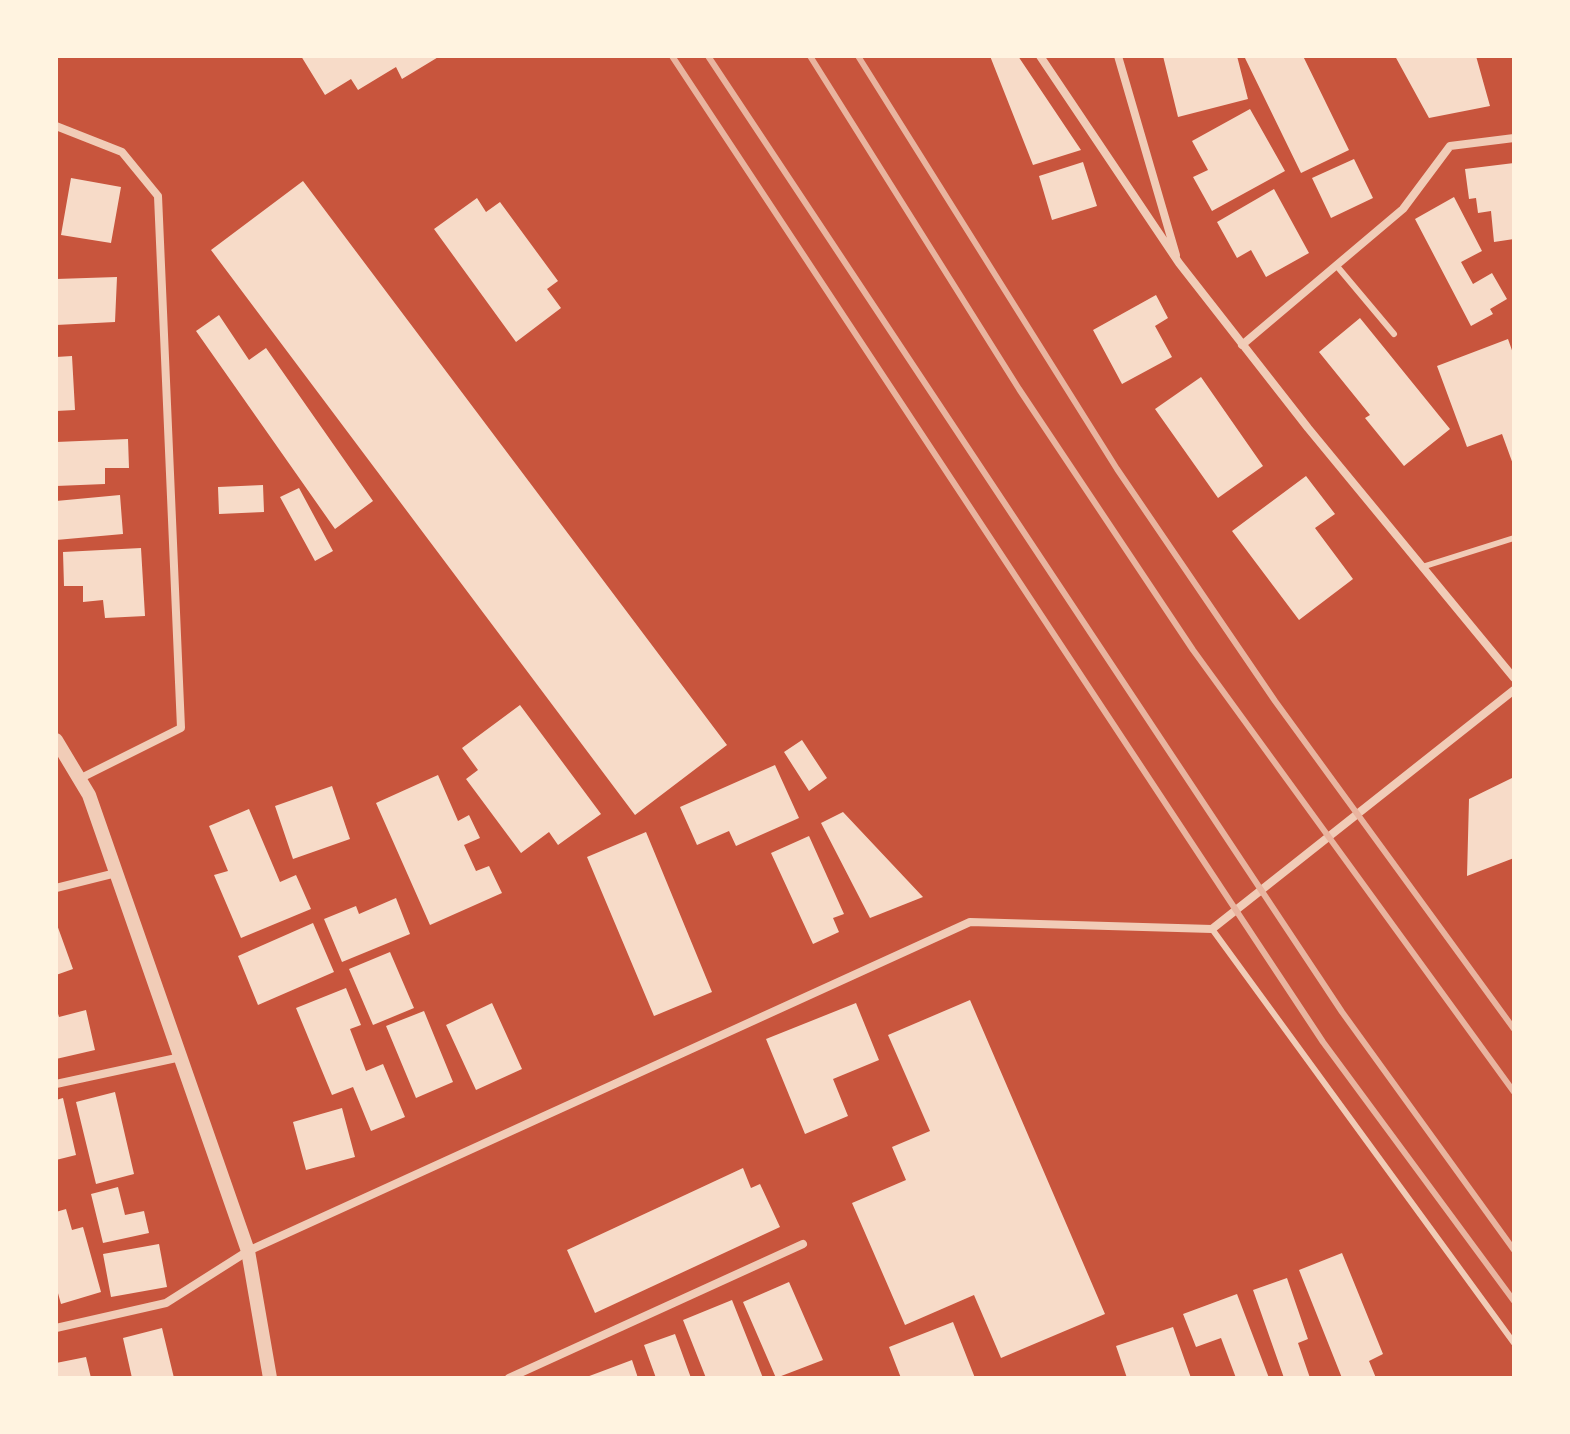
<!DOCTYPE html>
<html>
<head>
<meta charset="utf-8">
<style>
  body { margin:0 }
  #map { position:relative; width:1570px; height:1434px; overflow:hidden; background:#c8553d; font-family:"Sofia Sans Condensed",sans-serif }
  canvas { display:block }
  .frame { position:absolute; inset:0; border:58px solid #fff3e0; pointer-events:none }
</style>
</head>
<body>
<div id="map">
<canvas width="1570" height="1434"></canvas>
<div class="frame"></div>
</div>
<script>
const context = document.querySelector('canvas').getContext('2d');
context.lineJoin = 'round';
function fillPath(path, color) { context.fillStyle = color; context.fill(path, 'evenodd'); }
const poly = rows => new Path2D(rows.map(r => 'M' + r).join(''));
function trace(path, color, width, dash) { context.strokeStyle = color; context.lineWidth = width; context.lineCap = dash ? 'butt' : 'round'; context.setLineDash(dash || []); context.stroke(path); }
const building = poly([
  [301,56,440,56,402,79,396,67,358,90,351,79,325,95],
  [990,56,1018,56,1081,150,1033,165],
  [1163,56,1237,56,1248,99,1178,117],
  [1249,56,1303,56,1349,150,1301,173,1245,58],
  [1395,56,1476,56,1490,106,1429,118],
  [1250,109,1285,171,1212,211,1193,177,1208,170,1192,141],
  [1354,159,1373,198,1331,218,1312,178],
  [1083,162,1097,206,1052,220,1039,176],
  [1514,163,1514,239,1494,242,1491,211,1478,213,1476,198,1469,199,1465,169],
  [71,178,121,187,111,243,61,235],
  [303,181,727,745,635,815,211,250],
  [1274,189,1309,253,1266,277,1251,250,1237,258,1217,222],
  [1454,197,1482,251,1461,262,1473,284,1492,273,1507,299,1490,309,1493,314,1471,326,1415,219],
  [477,198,486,212,500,202,558,281,547,289,561,308,516,342,434,229],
  [117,277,115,322,56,325,56,279],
  [1156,295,1168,318,1155,326,1172,357,1122,384,1093,330],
  [219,315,249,360,266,348,373,501,335,529,196,331],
  [1360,318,1450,429,1404,466,1365,418,1370,415,1319,352],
  [1508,339,1514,356,1514,467,1502,434,1467,447,1437,366],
  [72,356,75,410,56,411,56,357],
  [1201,377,1263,466,1218,498,1155,409],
  [128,439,129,468,105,468,105,484,56,486,56,442],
  [1306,476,1335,514,1315,528,1353,579,1299,620,1232,531],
  [263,485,264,512,219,514,218,487],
  [299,488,333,551,315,561,280,497],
  [120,495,123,534,56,540,56,501],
  [141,548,145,616,105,618,103,600,83,602,83,586,64,586,63,552],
  [520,705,601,814,558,845,549,832,521,853,466,779,478,770,462,748],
  [802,740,827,778,809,791,784,752],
  [775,765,799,818,736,846,729,831,697,845,680,807],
  [438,775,458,821,469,815,480,838,464,845,476,871,489,866,502,893,430,925,376,803],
  [1512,778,1514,858,1467,876,1469,799],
  [332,786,350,839,293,859,275,806],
  [249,809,280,882,296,875,311,909,241,938,214,875,228,871,209,826],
  [843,812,923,897,870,918,821,823],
  [646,832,712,992,654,1016,587,857],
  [809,836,844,914,833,918,839,932,813,944,771,853],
  [396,898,410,934,342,962,324,919,356,906,359,914],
  [56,922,73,969,56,975],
  [313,923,334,972,258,1005,238,956],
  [390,952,414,1008,373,1025,349,969],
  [346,988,361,1025,350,1029,366,1071,383,1064,405,1117,371,1131,353,1087,332,1095,296,1008],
  [970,1000,1105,1314,1001,1358,974,1295,905,1325,852,1203,906,1180,892,1147,930,1131,888,1035],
  [492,1003,522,1069,476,1090,446,1025],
  [856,1003,879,1060,833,1079,848,1116,805,1134,766,1039],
  [56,1007,59,1017,86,1010,95,1050,56,1059],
  [424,1011,453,1082,416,1098,386,1026],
  [115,1092,134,1174,96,1184,76,1102],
  [63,1098,76,1155,56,1160,56,1100],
  [342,1108,355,1157,306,1170,293,1122],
  [743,1168,751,1188,760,1184,780,1227,595,1313,567,1250],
  [118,1187,125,1215,144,1211,149,1233,103,1243,91,1194],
  [66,1209,72,1230,83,1227,101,1292,61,1304,56,1286,56,1212],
  [159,1244,167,1287,111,1297,103,1254],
  [1342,1253,1383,1354,1369,1361,1376,1378,1342,1378,1299,1270],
  [1287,1278,1308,1339,1298,1343,1310,1378,1284,1378,1253,1290],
  [789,1282,823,1360,776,1378,743,1302],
  [1237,1294,1269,1378,1236,1378,1221,1338,1196,1347,1183,1314],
  [732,1300,763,1378,706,1378,683,1320],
  [953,1322,975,1378,901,1378,889,1347],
  [1173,1327,1191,1378,1127,1378,1116,1346],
  [162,1328,174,1378,132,1378,123,1338],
  [675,1334,691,1378,656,1378,644,1345],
  [86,1357,91,1378,56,1378,56,1363],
  [632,1360,638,1378,584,1378]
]);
const service = poly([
  [1336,265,1394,334],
  [1422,567,1514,538],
  [1212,929,1514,1343]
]);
const minor = poly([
  [1040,56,1179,263,1308,428,1514,678],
  [1118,56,1176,255],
  [56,126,122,152,158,196,181,728,79,779],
  [1242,345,1403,209,1450,146,1514,138],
  [56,888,116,873],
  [56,1084,181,1057],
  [56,1328,166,1303,248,1251,970,922,1212,929,1514,690],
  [509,1378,803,1244]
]);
const tertiary = poly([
  [56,740,89,795,248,1251,270,1378]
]);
const rail = poly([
  [672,56,1323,1042,1514,1301],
  [708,56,1342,1012,1514,1250],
  [810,56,1019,389,1193,650,1514,1092],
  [858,56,1117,469,1275,701,1514,1029]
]);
fillPath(building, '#f7dbc8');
trace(service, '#f1ccb7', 6);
trace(minor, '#f1ccb7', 8);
trace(tertiary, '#f1ccb7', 14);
trace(rail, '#e9b49f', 6);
</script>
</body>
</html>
